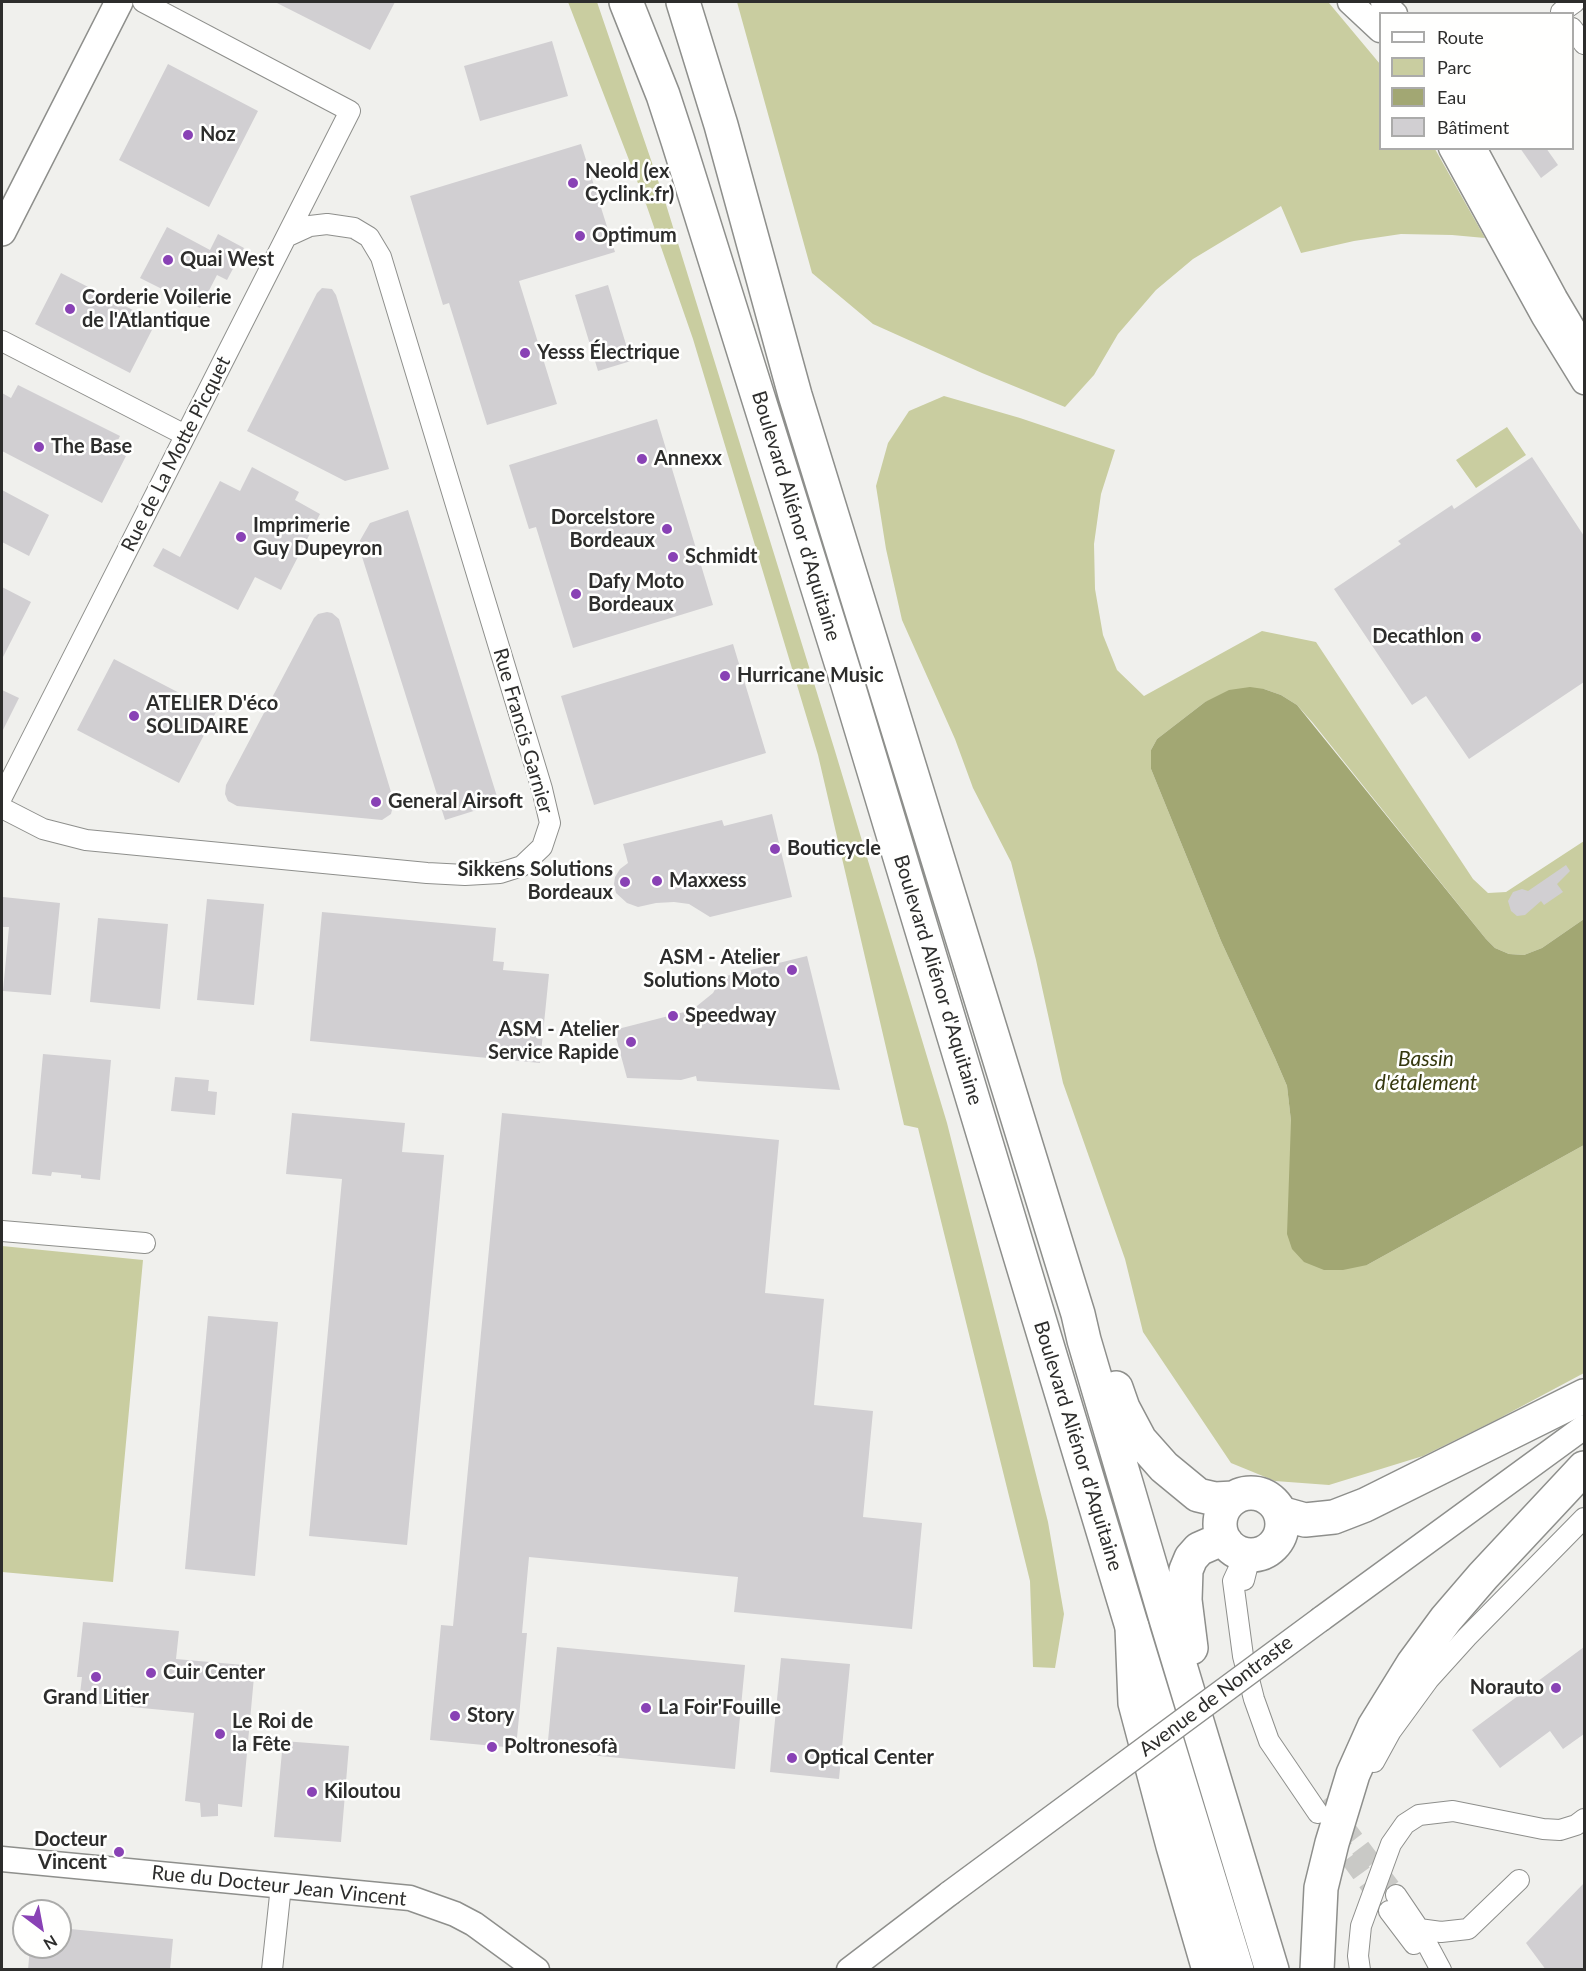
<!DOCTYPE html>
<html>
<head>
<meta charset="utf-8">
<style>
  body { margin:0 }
  #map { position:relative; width:1586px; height:1971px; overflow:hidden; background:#f0f0ed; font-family:Lato,sans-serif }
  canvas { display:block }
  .frame { position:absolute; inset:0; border:3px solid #2d2d2c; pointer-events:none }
  .legend { position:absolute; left:1379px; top:12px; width:195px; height:138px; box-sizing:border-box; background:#fffffe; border:2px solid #ababaa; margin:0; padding:8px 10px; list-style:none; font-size:18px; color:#2d2d2c }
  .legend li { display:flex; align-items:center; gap:12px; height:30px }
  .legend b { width:30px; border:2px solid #ababaa }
  .north { position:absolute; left:12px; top:1899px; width:60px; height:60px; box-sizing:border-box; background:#fffffe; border:2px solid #ababaa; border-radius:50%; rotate:148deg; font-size:16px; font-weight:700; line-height:24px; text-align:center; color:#2d2d2c }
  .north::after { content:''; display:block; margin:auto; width:21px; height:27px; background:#8942b5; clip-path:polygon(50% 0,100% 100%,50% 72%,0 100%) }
</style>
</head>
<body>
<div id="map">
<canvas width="1586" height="1971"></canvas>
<div class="frame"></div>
<ul class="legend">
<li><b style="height:8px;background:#fff"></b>Route</li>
<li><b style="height:16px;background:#c9cda0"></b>Parc</li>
<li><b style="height:16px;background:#a2a773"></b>Eau</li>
<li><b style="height:16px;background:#d1cfd2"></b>Bâtiment</li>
</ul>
<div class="north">N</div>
</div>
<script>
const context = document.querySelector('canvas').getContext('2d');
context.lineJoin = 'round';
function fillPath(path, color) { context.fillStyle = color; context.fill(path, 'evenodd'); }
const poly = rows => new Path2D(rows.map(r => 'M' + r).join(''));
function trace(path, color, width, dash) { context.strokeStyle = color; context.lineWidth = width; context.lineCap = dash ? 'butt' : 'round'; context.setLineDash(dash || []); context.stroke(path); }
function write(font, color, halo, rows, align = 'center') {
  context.font = font + ' Lato,sans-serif'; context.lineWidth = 5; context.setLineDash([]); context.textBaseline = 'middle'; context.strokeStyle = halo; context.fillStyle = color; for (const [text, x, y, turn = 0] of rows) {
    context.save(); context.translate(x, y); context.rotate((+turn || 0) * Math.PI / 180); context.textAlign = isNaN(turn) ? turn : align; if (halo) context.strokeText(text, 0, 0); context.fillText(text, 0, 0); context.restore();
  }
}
const green = poly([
  [568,2,597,2,664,198,835,751,947,1123,1048,1522,1064,1614,1055,1668,1033,1667,1030,1581,918,1128,904,1125,818,755,693,339,646,204],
  [737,2,1324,2,1329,3,1380,64,1380,148,1435,149,1485,238,1452,235,1401,234,1354,241,1301,253,1281,206,1193,259,1156,290,1118,334,1094,375,1065,407,982,373,873,324,812,273],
  [944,396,1020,418,1115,450,1101,494,1094,544,1095,589,1103,635,1117,670,1144,696,1262,631,1316,642,1473,879,1488,893,1506,892,1584,841,1584,919,1542,948,1524,955,1509,954,1495,948,1486,939,1313,723,1297,705,1281,695,1264,689,1205,702,1157,739,1151,750,1151,769,1221,941,1275,1058,1287,1086,1291,1121,1367,1265,1584,1145,1584,1373,1496,1420,1423,1456,1329,1485,1275,1481,1231,1463,1143,1332,1125,1259,1063,1083,1036,960,1011,862,973,788,955,739,902,620,886,549,876,486,888,443,909,411],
  [1507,427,1526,455,1476,488,1456,460],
  [2,1246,143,1260,113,1582,2,1572]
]);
const water = poly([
  [1250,687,1264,689,1281,695,1297,705,1486,939,1495,948,1509,954,1524,955,1542,948,1584,919,1584,1145,1367,1265,1343,1270,1324,1270,1304,1262,1292,1249,1287,1234,1291,1121,1287,1086,1275,1058,1221,941,1151,769,1151,750,1157,739,1205,702,1229,690]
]);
const building = poly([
  [275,2,395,2,370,50],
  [552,41,568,96,480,121,464,66],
  [168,64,258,111,209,207,119,160],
  [581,144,615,252,519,281,557,404,487,425,449,303,443,305,410,196],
  [1520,148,1546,148,1558,165,1541,178],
  [167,227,210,250,218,234,244,248,227,280,217,275,200,308,140,278],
  [61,273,156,322,130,373,35,324],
  [608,285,631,361,598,371,575,295],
  [322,288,332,289,336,295,389,469,345,481,247,431,317,293],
  [18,385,120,436,113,450,126,456,102,503,2,451,2,393,11,398],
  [657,419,713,605,573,648,536,527,529,529,509,465],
  [1532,457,1584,536,1584,682,1469,759,1426,696,1412,705,1334,589,1401,544,1398,541,1452,505,1454,509],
  [252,467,299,492,295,500,320,514,281,590,255,577,238,610,153,566,163,548,180,557,220,481,240,491],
  [2,490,49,515,29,556,2,542],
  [408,510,499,803,445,820,358,544,370,523],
  [2,587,31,602,2,659],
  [327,612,332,613,339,619,394,802,391,814,382,820,237,806,228,801,225,794,226,785,314,618,318,614],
  [733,644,766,753,594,805,561,696],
  [114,659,216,712,179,783,77,730],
  [2,690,19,698,2,732],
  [772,814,792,897,710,917,689,904,674,902,656,903,638,907,627,903,616,893,614,884,615,877,620,869,628,863,623,844,722,820,724,826],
  [1566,865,1570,871,1557,884,1563,892,1544,905,1541,901,1525,915,1517,916,1511,911,1508,901,1513,892,1522,889,1528,891],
  [3,897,60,903,51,995,3,991,9,927,2,927],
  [207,899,264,904,254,1005,197,1000],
  [322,912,496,928,493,961,504,962,503,970,549,974,540,1063,310,1041],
  [98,918,168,924,160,1009,90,1002],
  [807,956,840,1090,697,1081,696,1076,681,1080,627,1078,614,1030,692,1010,713,993,722,977],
  [43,1054,111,1060,100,1180,81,1178,81,1175,52,1172,51,1176,32,1174],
  [175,1077,209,1080,208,1091,217,1092,215,1115,171,1111],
  [292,1113,405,1123,402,1152,444,1155,407,1545,309,1536,342,1179,286,1174],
  [502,1113,779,1140,765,1293,824,1299,814,1405,873,1411,863,1517,922,1523,912,1629,734,1612,738,1577,529,1557,522,1633,527,1633,516,1748,430,1740,441,1625,453,1626],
  [208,1316,278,1322,255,1576,185,1569],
  [83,1622,179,1631,176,1659,255,1666,242,1807,218,1804,218,1816,201,1817,200,1803,185,1801,194,1713,79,1702,82,1677,77,1677],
  [557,1647,745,1665,735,1769,547,1751],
  [1584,1647,1584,1734,1563,1749,1550,1731,1500,1768,1472,1730],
  [781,1658,850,1664,839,1779,770,1772],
  [283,1741,349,1746,341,1842,274,1837],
  [1584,1883,1584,1970,1546,1970,1526,1943],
  [60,1928,173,1939,170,1970,28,1970,30,1947,60,1947]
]);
const minorTunnel = poly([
  [1324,1800,1396,1895],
  [1332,1833,1389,1911]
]);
const minor = poly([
  [1561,12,1575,2],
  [1572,28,1584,44],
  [2,341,185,435],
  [2,797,350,111,143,2],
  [2,808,43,829,86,840,427,873,465,875,500,873,522,866,542,847,550,823,542,789,381,257,369,237,354,228,327,224,310,226,286,237],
  [2,1231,145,1243],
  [1241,1553,1239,1568,1233,1581,1243,1656,1254,1699,1269,1741,1318,1813],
  [1244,1580,1248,1564,1259,1554],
  [1374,1762,1391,1731,1429,1679,1467,1637,1584,1518],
  [1396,1895,1419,1929,1441,1970],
  [1389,1911,1414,1944],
  [1419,1929,1441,1932,1468,1929,1519,1880],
  [272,1970,281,1886],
  [1360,1970,1358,1956,1361,1926,1391,1844,1405,1824,1419,1815,1453,1811,1543,1829,1560,1830,1576,1825,1584,1819]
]);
const tertiary = poly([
  [1350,2,1380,30],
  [1383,2,1395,14],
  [1451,148,1544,317,1584,382],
  [1474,148,1555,298,1584,347],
  [1321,1619,1584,1427],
  [2,1859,410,1898,455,1914,474,1924,537,1970],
  [849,1970,950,1893]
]);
const secondary = poly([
  [2,232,119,2]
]);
const trunk = poly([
  [626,2,663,95,678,141,845,675,1132,1627,1135,1703,1173,1846,1209,1970],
  [683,2,721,125,795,395,1078,1314,1084,1340,1166,1619,1272,1970],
  [1116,1388,1123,1408,1140,1440,1164,1467,1198,1495,1215,1499,1234,1498],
  '1220 1524a31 31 0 1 1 62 0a31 31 0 1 1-62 0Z',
  [1280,1513,1305,1520,1334,1517,1365,1505,1584,1396],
  [1191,1648,1185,1600,1186,1570,1191,1558,1199,1549,1215,1542,1226,1542],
  [1317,1970,1321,1888,1332,1843,1353,1774,1374,1727,1413,1664,1446,1619,1483,1576,1584,1468]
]);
const motorway = poly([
  [1132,1627,1237,1970]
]);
const tertiaryBridge = poly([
  [950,1893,1321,1619]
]);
const markers = [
  [188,135,6,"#8942b5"],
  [573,183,6,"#8942b5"],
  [580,236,6,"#8942b5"],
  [168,260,6,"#8942b5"],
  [70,309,6,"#8942b5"],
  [525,353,6,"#8942b5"],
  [39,447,6,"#8942b5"],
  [642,459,6,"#8942b5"],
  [667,529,6,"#8942b5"],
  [241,537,6,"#8942b5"],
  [673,557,6,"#8942b5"],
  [576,594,6,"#8942b5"],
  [1476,637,6,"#8942b5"],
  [725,676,6,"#8942b5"],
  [134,716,6,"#8942b5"],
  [376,802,6,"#8942b5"],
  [775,849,6,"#8942b5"],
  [657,881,6,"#8942b5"],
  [625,882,6,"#8942b5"],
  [792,970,6,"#8942b5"],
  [673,1016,6,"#8942b5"],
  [631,1042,6,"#8942b5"],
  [151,1673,6,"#8942b5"],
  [96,1677,6,"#8942b5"],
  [1556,1688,6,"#8942b5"],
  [646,1708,6,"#8942b5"],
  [455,1716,6,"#8942b5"],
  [220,1734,6,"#8942b5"],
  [492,1747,6,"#8942b5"],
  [792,1758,6,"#8942b5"],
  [312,1792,6,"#8942b5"],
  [119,1852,6,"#8942b5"]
];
const poiNames = [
  ["Noz",200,135],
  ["Neold (ex",585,172],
  ["Cyclink.fr)",585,195],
  ["Optimum",592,236],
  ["Quai West",180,260],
  ["Corderie Voilerie",82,298],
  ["de l'Atlantique",82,321],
  ["Yesss Électrique",537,353],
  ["The Base",51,447],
  ["Annexx",654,459],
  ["Dorcelstore",655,518,"right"],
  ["Bordeaux",655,541,"right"],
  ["Imprimerie",253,526],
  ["Guy Dupeyron",253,549],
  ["Schmidt",685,557],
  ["Dafy Moto",588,582],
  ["Bordeaux",588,605],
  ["Decathlon",1464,637,"right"],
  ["Hurricane Music",737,676],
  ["ATELIER D'éco",146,704],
  ["SOLIDAIRE",146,727],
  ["General Airsoft",388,802],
  ["Bouticycle",787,849],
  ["Sikkens Solutions",613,870,"right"],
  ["Bordeaux",613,893,"right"],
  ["Maxxess",669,881],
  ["ASM - Atelier",780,958,"right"],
  ["Solutions Moto",780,981,"right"],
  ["Speedway",685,1016],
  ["ASM - Atelier",619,1030,"right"],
  ["Service Rapide",619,1053,"right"],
  ["Cuir Center",163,1673],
  ["Norauto",1544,1688,"right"],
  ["Grand Litier",96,1698,"center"],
  ["La Foir'Fouille",658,1708],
  ["Story",467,1716],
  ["Le Roi de",232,1722],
  ["la Fête",232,1745],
  ["Poltronesofà",504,1747],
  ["Optical Center",804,1758],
  ["Kiloutou",324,1792],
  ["Docteur",107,1840,"right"],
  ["Vincent",107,1863,"right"]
];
const streetNames = [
  ["Rue de La Motte Picquet",176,454,-63],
  ["Boulevard Aliénor d'Aquitaine",796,516,73],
  ["Rue Francis Garnier",523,731,74],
  ["Boulevard Aliénor d'Aquitaine",938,980,73],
  ["Boulevard Aliénor d'Aquitaine",1078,1446,73],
  ["Avenue de Nontraste",1216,1696,-37],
  ["Rue du Docteur Jean Vincent",279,1886,6]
];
const waterNames = [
  ["Bassin",1426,1059],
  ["d'étalement",1426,1083]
];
fillPath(green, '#c9cda0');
fillPath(water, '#a2a773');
fillPath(building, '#d1cfd2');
trace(minorTunnel, '#c9c9c6', 20, [20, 10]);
trace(minor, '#8e8f8c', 22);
trace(tertiary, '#8e8f8c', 27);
trace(secondary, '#8e8f8c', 30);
trace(trunk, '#8e8f8c', 36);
trace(motorway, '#8e8f8c', 36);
trace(minor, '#fff', 20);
trace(tertiary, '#fff', 24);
trace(secondary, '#fff', 27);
trace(trunk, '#fff', 33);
trace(motorway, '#fff', 33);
trace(tertiaryBridge, '#8e8f8c', 27, []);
trace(tertiaryBridge, '#fff', 24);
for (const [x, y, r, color] of markers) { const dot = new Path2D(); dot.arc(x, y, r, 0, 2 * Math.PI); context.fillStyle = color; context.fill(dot); trace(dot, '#fffffe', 2); }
write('bold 20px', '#2d2d2c', '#fffffe', poiNames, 'left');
write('20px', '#2d2d2c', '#fffffe', streetNames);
write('italic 21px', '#35380e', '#fffffe', waterNames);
</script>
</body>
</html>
